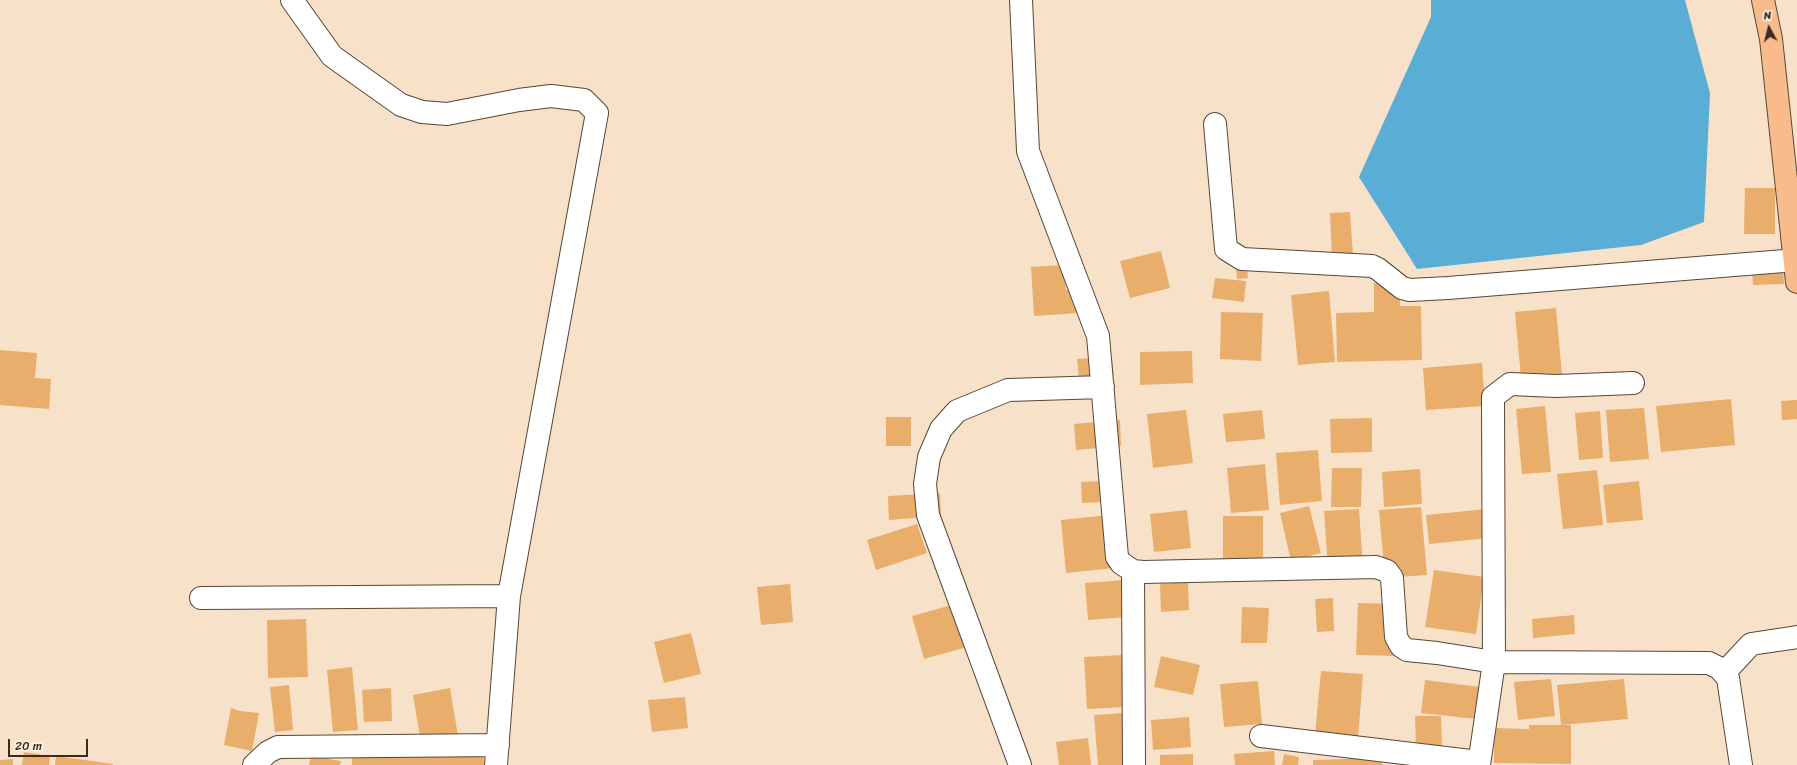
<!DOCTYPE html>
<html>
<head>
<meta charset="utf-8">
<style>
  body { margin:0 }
  #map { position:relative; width:1797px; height:765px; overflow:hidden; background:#f7e2c9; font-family:Sriracha,sans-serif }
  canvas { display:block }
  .north { position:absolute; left:1749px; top:8px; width:40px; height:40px; -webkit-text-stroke:3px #fcf5e5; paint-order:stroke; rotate:353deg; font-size:11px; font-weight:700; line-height:16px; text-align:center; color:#3b2a1e }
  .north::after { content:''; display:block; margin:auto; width:14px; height:18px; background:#3b2a1e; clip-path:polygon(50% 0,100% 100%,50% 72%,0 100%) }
  .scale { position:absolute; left:8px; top:739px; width:80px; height:18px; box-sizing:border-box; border:2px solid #3b2a1e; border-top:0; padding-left:5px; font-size:12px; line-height:14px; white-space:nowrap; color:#3b2a1e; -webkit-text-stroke:3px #fcf5e5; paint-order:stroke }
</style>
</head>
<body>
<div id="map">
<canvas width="1797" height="765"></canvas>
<div class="north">N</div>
<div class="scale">20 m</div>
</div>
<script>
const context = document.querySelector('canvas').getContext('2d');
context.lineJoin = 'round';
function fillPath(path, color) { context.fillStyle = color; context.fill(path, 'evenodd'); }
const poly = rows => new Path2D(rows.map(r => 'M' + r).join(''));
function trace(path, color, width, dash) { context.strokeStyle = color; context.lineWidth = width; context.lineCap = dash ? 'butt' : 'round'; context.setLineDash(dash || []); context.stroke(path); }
const water = poly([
  [1431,0,1685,0,1710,93,1704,222,1641,245,1417,269,1359,177,1431,17]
]);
const building = poly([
  [1745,188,1775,188,1775,234,1744,234],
  [1350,212,1353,256,1332,258,1330,213],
  [1161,251,1170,288,1130,298,1120,261],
  [1246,253,1248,278,1237,279,1235,254],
  [1064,265,1066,290,1077,289,1079,313,1034,316,1031,267],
  [1783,267,1784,284,1753,285,1752,269],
  [1215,278,1246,281,1244,302,1212,298],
  [1374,283,1400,283,1400,306,1421,306,1422,360,1337,362,1336,313,1374,312],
  [1329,291,1335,362,1298,365,1291,295],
  [1556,308,1562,375,1521,378,1515,312],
  [1221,312,1263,313,1261,361,1220,359],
  [0,350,37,353,35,378,51,379,49,409,0,405],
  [1192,351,1193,383,1140,385,1140,352],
  [1112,357,1114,377,1079,379,1077,359],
  [1482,363,1485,406,1426,410,1423,368],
  [1731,399,1735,445,1661,452,1656,406],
  [1797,400,1797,419,1782,420,1781,401],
  [1545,406,1551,472,1522,474,1516,409],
  [1644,408,1649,459,1610,462,1606,410],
  [1186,410,1193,463,1153,468,1147,414],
  [1262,410,1265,439,1226,442,1223,414],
  [1600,411,1603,458,1579,460,1575,413],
  [886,417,911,417,911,446,886,446],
  [1372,418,1372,452,1331,453,1330,419],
  [1120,420,1121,446,1076,450,1074,424],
  [1318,450,1322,501,1280,505,1276,453],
  [1265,464,1269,510,1231,513,1227,468],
  [1332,468,1362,468,1361,507,1331,507],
  [1420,469,1422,504,1384,507,1382,472],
  [1597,470,1603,525,1563,529,1557,474],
  [1101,481,1103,502,1082,503,1081,482],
  [1639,481,1643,520,1607,523,1603,485],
  [940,493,941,516,889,520,888,496],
  [1309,506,1321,553,1291,561,1280,513],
  [1421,507,1427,575,1385,578,1379,510],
  [1359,509,1363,567,1328,569,1324,511],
  [1487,509,1489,538,1429,544,1426,515],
  [1187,510,1191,548,1154,552,1150,514],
  [1109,515,1114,568,1066,573,1061,520],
  [1223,516,1263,516,1263,565,1223,566],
  [917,524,927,553,876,570,867,540],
  [1434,570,1484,577,1476,634,1425,627],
  [1125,580,1128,617,1088,620,1085,583],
  [1188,582,1189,610,1161,612,1160,584],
  [790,584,793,622,761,625,757,587],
  [1333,598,1334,631,1317,632,1315,599],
  [959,603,971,646,924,659,912,616],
  [1358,603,1403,604,1401,656,1356,655],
  [1242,607,1269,608,1267,643,1241,643],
  [1574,615,1575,634,1533,638,1532,619],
  [306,619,308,677,268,678,267,620],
  [691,633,701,674,664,683,654,642],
  [1123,655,1126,707,1087,709,1084,657],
  [1161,656,1200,665,1193,695,1154,687],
  [352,667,358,730,333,732,327,670],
  [1321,671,1363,674,1358,738,1315,734],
  [1551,679,1555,716,1518,720,1514,682],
  [1624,679,1628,719,1561,725,1557,685],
  [1425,680,1480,687,1476,719,1421,713],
  [1258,681,1262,724,1224,727,1220,684],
  [289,685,293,730,275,732,270,687],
  [391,688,392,721,364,722,362,690],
  [450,688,458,736,421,743,413,695],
  [685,697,688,728,652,732,648,700],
  [231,708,240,711,259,713,252,751,224,745],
  [1124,713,1128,765,1098,765,1094,715],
  [1415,716,1441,716,1442,747,1416,748],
  [1189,717,1191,747,1153,750,1151,720],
  [1529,725,1571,725,1571,764,1494,763,1494,728,1529,729],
  [1088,738,1091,765,1059,765,1056,742],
  [483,751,484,765,352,765,352,754],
  [1274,751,1275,765,1235,765,1234,754],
  [24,752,50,756,49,765,22,765],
  [1193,754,1193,765,1160,765,1160,755],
  [1284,754,1299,757,1298,765,1282,765],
  [56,756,113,764,113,765,55,765],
  [311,756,341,761,340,765,309,765],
  [1382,758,1382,765,1313,765,1313,760],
  [13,759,13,765,0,765,0,760]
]);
const minor = poly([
  [292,0,332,56,401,105,422,112,447,114,519,100,551,96,584,100,597,113,509,596,496,765],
  [1021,0,1028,151,1098,336,1117,557,1121,563,1133,571,1143,572,1376,567,1387,571,1392,578,1396,637,1401,646,1407,650,1437,653,1494,662,1709,663,1719,668,1728,678,1741,765],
  [1215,124,1226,249,1242,259,1372,266,1378,269,1402,288,1410,290,1448,288,1797,260],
  [1133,571,1134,765],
  [201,598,509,596],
  [1724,673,1751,644,1797,637],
  [1261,736,1479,762],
  [254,765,268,752,278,747,498,745],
  [1020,765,928,515,925,484,929,457,941,429,957,411,1008,390,1103,387],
  [1479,765,1494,662,1493,397,1510,384,1556,386,1633,383]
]);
const major = poly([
  [1763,0,1771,39,1797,282]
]);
fillPath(water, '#5aadd5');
fillPath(building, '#e9ae6b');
trace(minor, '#574638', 24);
trace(major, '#574638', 24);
trace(minor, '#fff', 22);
trace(major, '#fabb8c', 22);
</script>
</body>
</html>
